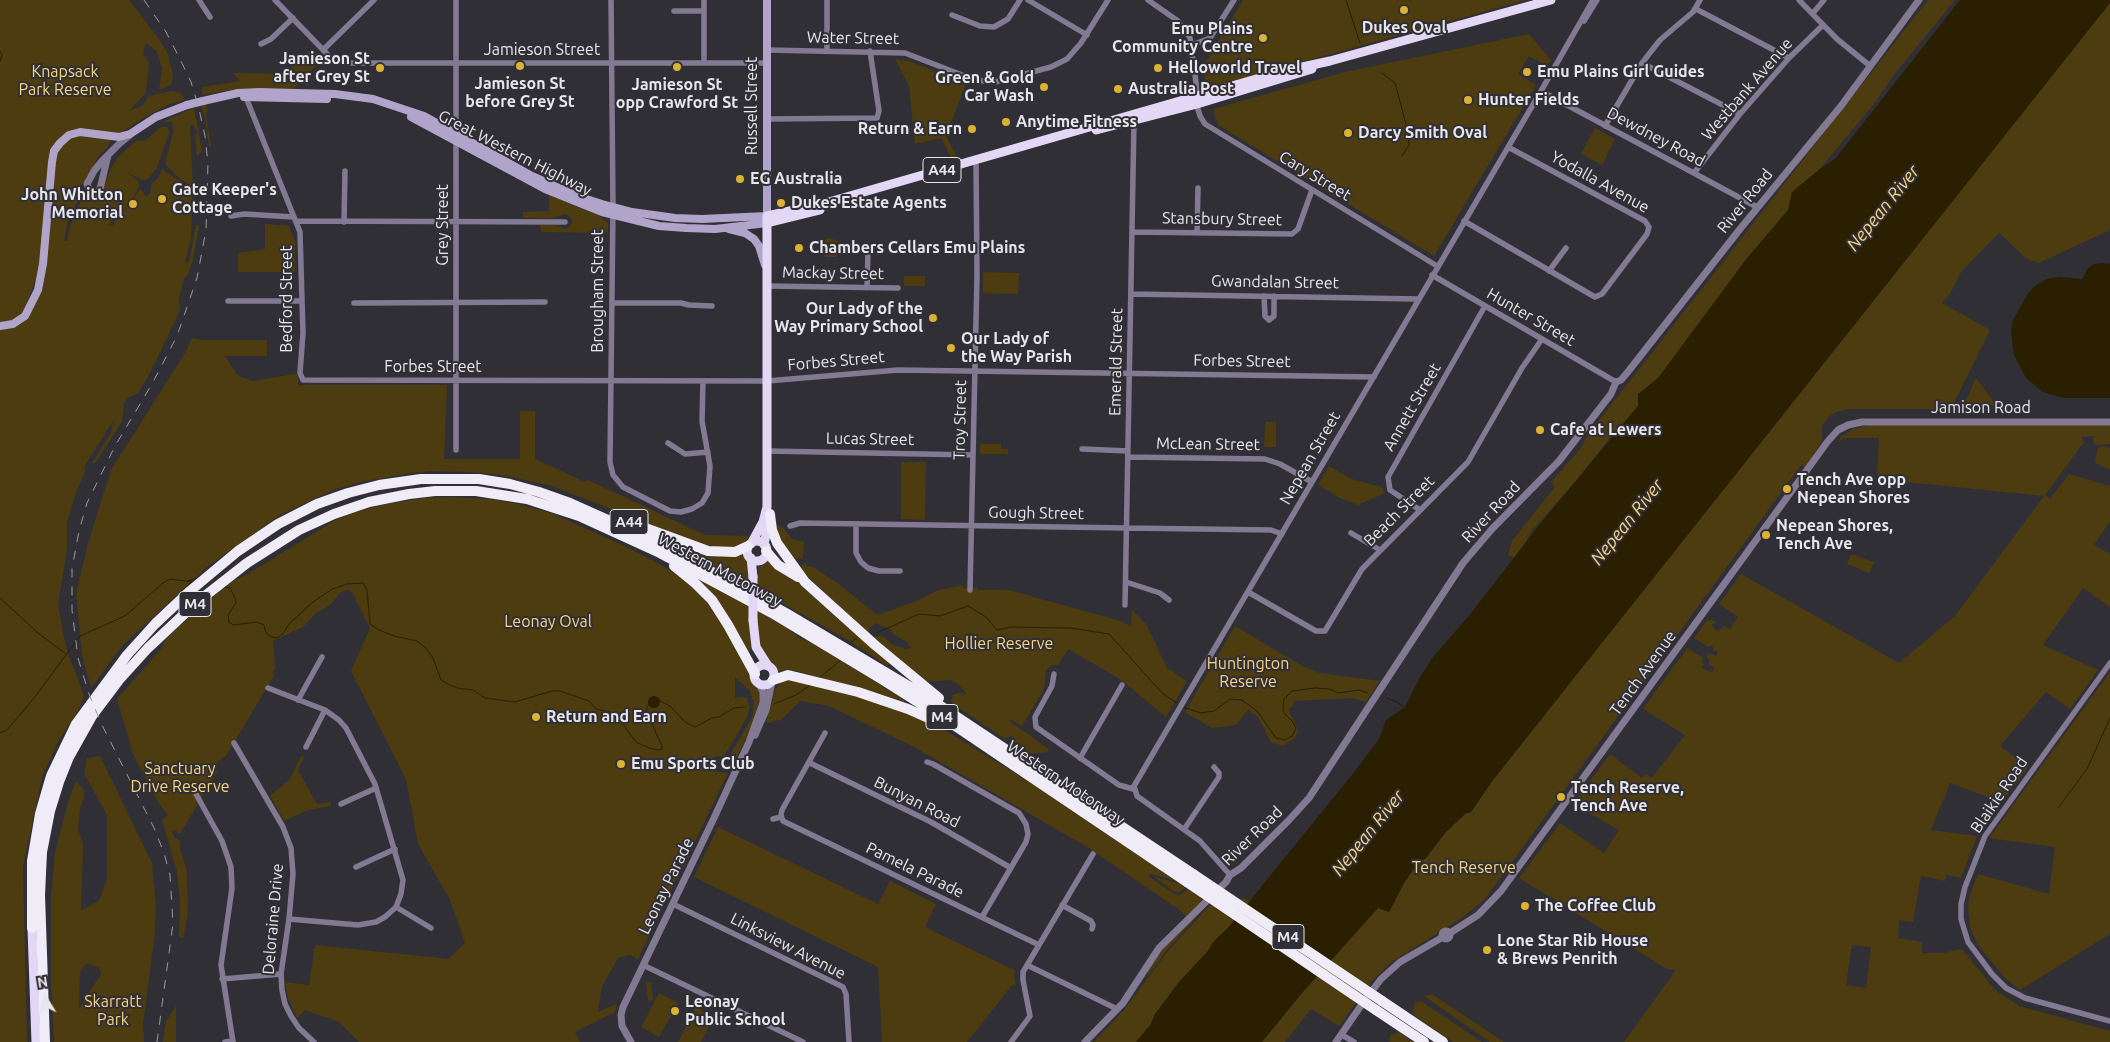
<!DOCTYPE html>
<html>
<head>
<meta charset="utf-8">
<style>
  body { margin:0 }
  #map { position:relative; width:2110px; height:1042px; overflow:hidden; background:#312f36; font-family:Ubuntu,sans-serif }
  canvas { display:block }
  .north { position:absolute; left:20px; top:972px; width:50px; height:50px; -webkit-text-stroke:4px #312f36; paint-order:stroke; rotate:351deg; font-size:14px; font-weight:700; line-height:20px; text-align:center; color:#e7e6ea }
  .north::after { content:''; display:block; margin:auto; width:18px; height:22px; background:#e7e6ea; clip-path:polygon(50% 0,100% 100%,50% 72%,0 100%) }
</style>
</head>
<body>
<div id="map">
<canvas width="2110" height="1042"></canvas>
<div class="north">N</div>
</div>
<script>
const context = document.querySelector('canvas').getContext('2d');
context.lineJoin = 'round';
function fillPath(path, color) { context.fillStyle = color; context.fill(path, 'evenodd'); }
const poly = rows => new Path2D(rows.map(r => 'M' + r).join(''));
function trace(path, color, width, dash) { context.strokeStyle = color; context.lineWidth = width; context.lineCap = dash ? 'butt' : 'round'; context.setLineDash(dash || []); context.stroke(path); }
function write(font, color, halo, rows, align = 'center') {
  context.font = font + ' Ubuntu,sans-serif'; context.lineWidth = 4; context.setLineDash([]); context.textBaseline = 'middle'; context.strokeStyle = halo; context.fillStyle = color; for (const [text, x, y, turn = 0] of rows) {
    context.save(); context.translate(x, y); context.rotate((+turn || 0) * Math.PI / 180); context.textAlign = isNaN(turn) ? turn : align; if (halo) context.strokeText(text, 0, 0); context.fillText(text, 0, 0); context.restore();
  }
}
const green = poly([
  [0,0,129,0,159,39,168,54,173,75,171,85,159,90,162,68,156,50,146,43,143,54,149,62,146,93,129,111,140,107,145,103,148,96,172,91,181,93,185,100,170,104,138,121,112,139,107,148,97,157,95,165,90,170,84,183,81,185,78,202,68,219,64,241,67,241,70,227,81,201,100,196,111,168,119,156,136,141,144,141,161,127,167,127,169,133,157,168,148,179,142,180,127,172,138,181,139,186,129,206,117,214,108,226,113,225,119,215,132,203,134,204,135,202,133,200,138,191,141,189,146,197,150,193,152,183,158,178,162,169,193,190,191,239,185,262,187,263,189,262,196,225,199,225,193,260,188,275,184,278,179,299,180,310,176,319,150,373,138,393,128,398,124,403,122,421,116,431,95,463,92,463,111,433,113,421,84,467,85,472,76,492,67,523,67,550,58,604,66,648,84,696,81,705,58,742,43,774,23,866,27,1042,0,1042,0,329,10,329,21,324,29,316,39,270,24,311,15,321,0,322],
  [1243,0,1526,0,1208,88,1202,69],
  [1928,0,1955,0,1893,76,1874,104,1798,195,1787,213,1644,400,1612,435,1577,480,1533,529,1516,558,1508,555,1512,541,1555,487,1551,482,1580,449,1589,433],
  [2110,2,2110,230,2039,263,2027,259,1999,233,1961,272,1950,294,1942,303,1990,330,1951,409,1848,409,1836,412,1830,416,1822,426,1822,441,1805,467,1801,465,1785,487,1485,899,1462,918,1391,962,1372,981,1339,1026,1311,1009,1285,1042,1262,1042,1302,993,1378,908,1389,912,1404,883,1419,861,1425,859,1446,832,1465,814,1471,812,1493,780],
  [1529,34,1551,60,1547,66,1529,56,1518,74,1536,85,1434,256,1218,125,1213,109,1345,72],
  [312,48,322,59,295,88,235,89,202,95,202,87,240,81,233,73,284,74],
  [895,59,912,62,966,84,946,136,958,159,953,161,941,138,915,144,909,86],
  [205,105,208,110,206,115,211,147,209,146,205,118,201,106],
  [194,108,202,151,197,156,195,136,198,134,194,126,190,125,193,187,179,178,166,165,166,159,174,129,172,122,162,122],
  [1595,128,1615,139,1602,165,1581,154],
  [549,195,598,215,608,223,608,233,541,232,540,225,554,225,566,229,572,224,571,218,566,214,553,218,523,218,523,212,549,211],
  [265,224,289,226,295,241,295,272,238,272,238,253,265,249],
  [829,238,847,244,846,246,837,246,837,257,825,257,825,239],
  [983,272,1019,273,1018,294,983,293],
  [904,276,925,276,925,286,904,286],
  [192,338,202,340,267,340,267,356,225,356,237,375,252,381,295,374,298,375,298,385,447,385,444,459,520,459,520,411,535,411,535,459,585,482,588,480,705,535,750,536,740,546,729,548,703,545,552,486,501,475,470,472,433,471,411,473,361,482,333,490,280,515,208,566,122,646,91,688,82,655,76,593,89,540,111,470,185,353],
  [1976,378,1996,405,1964,405],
  [1265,422,1276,422,1276,447,1264,447],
  [1869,425,2110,425,2110,444,2096,445,2093,442,2094,436,2081,437,2084,442,2045,495,2050,499,2069,474,2110,486,2110,521,2094,545,2110,554,2110,607,2083,588,2043,645,2098,670,2070,709,2046,692,2000,746,2028,767,2002,802,1950,783,1931,830,1977,836,1961,878,1946,875,1945,881,1921,876,1913,922,1899,920,1898,938,1922,942,1922,953,1943,953,1962,949,1995,990,2019,1006,2110,1031,2110,1042,1624,1042,1676,970,1667,969,1519,878,1560,823,1604,853,1619,830,1573,804,1610,754,1642,778,1646,774,1652,778,1685,735,1643,709,1687,648,1704,658,1701,661,1704,664,1702,668,1713,673,1714,668,1709,665,1709,660,1706,657,1708,653,1716,656,1718,651,1714,651,1712,645,1709,647,1694,638,1707,620,1716,621,1712,626,1718,632,1723,626,1730,629,1738,617,1719,604,1741,574,1899,663,1955,616,2044,496,1877,479,1879,438,1844,438,1837,443,1841,437,1851,430],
  [1852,945,1871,947,1866,988,1846,985],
  [980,444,1001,444,1001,449,1008,449,1008,454,980,454],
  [2105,446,2110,449,2110,470,2096,463,2095,459,2098,448],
  [901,462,926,462,925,520,901,519],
  [1329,466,1351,479,1382,487,1385,493,1358,505,1340,498,1318,485],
  [445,497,490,499,518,504,551,513,631,549,675,573,691,585,719,616,760,695,756,716,737,757,734,759,731,756,731,753,752,718,754,704,750,691,735,677,735,698,746,697,750,707,746,719,724,756,714,757,716,772,728,773,638,959,630,955,618,958,602,986,598,1012,617,1004,615,1012,575,1032,580,1042,359,1042,339,1022,305,1010,297,1018,294,1012,288,998,285,982,309,985,315,945,448,959,465,943,450,900,418,844,406,779,351,671,370,628,352,592,348,590,341,592,329,606,316,613,303,627,273,641,275,668,272,675,276,672,226,756,218,761,215,768,217,772,180,834,175,830,172,831,175,838,180,841,180,849,187,871,188,912,183,938,179,937,180,902,177,872,162,820,168,815,158,802,133,754,117,699,160,650,168,636,231,582,248,574,337,519,362,510,387,504,424,498],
  [775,524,784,529,792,539,804,542,803,558,791,559,780,542],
  [664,541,742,552,748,567,749,584],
  [1851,554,1874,562,1869,573,1847,564],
  [768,560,796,578,890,664,886,665,848,640,757,589,759,567],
  [805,562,807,566,813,567,840,585,877,615,914,602,939,590,963,585,963,588,977,588,977,590,1005,590,1005,589,1117,620,1131,626,1132,610,1146,624,1167,668,1187,681,1166,717,1120,679,1068,649,1058,665,1052,665,1046,670,1044,689,1022,726,1012,720,1009,721,1049,749,1048,752,1026,754,1015,745,1015,738,1011,736,1005,739,953,704,951,700,953,695,958,693,967,694,959,685,951,680,924,682,874,637,883,636,891,644,906,649,911,648,907,642,893,634,890,629,876,623,869,628,869,631,867,632,803,572,800,568],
  [703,580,749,605,751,650,747,653,700,583],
  [756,609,787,628,799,638,815,644,900,697,904,700,904,703,796,671,784,670,777,672,759,646],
  [1235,626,1302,666,1320,673,1380,681,1366,702,1351,698,1294,701,1293,706,1288,709,1298,730,1295,738,1283,746,1271,742,1258,717,1248,710,1236,725,1212,728,1185,712],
  [2110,672,2110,934,2020,990,2005,978,1977,944,1970,927,1968,909,1969,898,1978,874,2049,894,2055,847,1989,838],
  [785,680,791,680,885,703,938,726,1039,788,1177,881,1150,874,1148,876,1174,894,1180,895,1188,889,1204,900,1186,916,1181,911,1089,848,916,748,829,706,800,701,780,721,777,720,768,723,766,722,775,690,779,684],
  [100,756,152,863,156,906,155,932,143,1024,144,1042,54,1042,51,984,51,897,55,853,68,802,76,781,84,790,84,798,80,808,78,829,83,844,81,910,99,901,107,879,107,815,84,773,87,758],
  [87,963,99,968,101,974,79,1009,80,972],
  [301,756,304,757,298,770,317,804,331,802,331,806,308,810,284,821,270,796,290,779],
  [718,827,878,904,890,881,936,904,925,927,1016,971,1014,975,1016,985,1013,984,967,1042,882,1042,878,967,694,877],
  [1154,877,1178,883,1185,887,1180,892,1175,892],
  [1243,898,1250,901,1227,929,1214,941,1208,951,1179,982,1155,1014,1151,1024,1136,1042,1094,1042,1124,1010,1168,951,1211,904,1227,915],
  [1209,903,1166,951,1144,981,1149,972,1146,973,1164,947],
  [646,982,651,982,653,1000,648,1001],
  [659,993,678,1003,659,1037,641,1027],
  [1432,994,1504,1042,1490,1042,1424,996],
  [1421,1001,1482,1042,1453,1042,1412,1014,1415,1003],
  [176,1006,176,1042,163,1042,166,1021],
  [696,1007,714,1018,701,1042,678,1042],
  [1398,1031,1413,1042,1390,1042,1389,1039,1391,1035,1395,1034]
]);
const water = poly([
  [1960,0,2110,0,2110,3,1493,780,1471,812,1465,814,1446,832,1425,859,1419,861,1404,883,1389,912,1378,908,1302,993,1262,1042,1136,1042,1151,1024,1155,1014,1179,982,1208,951,1214,941,1227,929,1355,771,1379,739,1386,720,1405,707,1420,677,1433,657,1468,617,1540,524,1638,406,1638,394,1658,378,1747,258,1788,210,1792,192,1821,168,1835,159],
  [2103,263,2110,264,2110,398,2063,398,2043,392,2026,378,2014,355,2011,331,2013,320,2028,293,2036,285,2047,279,2060,277,2082,279,2088,268,2094,264],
  '648 702a6 6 0 1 1 12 0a6 6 0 1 1-12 0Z'
]);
const stream = poly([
  [1346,0,1360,43],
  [0,51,2,55,0,61],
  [1382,73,1395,83,1407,128,1409,145,1402,156],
  [188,581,197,578],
  [225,587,230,588,235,598,236,603,228,615,229,622,233,625,257,622,264,625,266,633,271,637,277,638,283,634,289,624,313,602,332,589,347,584,363,583,367,590,370,624,379,630,394,636,417,641,426,648,433,658,441,680,448,684,457,688,473,690,485,698,515,702,552,691,560,691,589,701,596,709,610,712,621,722,636,742,649,748,659,750,662,749,662,746,646,711,649,703],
  [0,598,38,633,66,654],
  [877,633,919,614,940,616,968,606,986,617,997,630,1011,627,1071,628,1109,634,1163,694,1177,703],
  [851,642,856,639],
  [820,677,840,661],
  [1387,698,1395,701,1404,707],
  [660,701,670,706,685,722,695,727,712,718,719,717,734,708,744,707],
  [774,704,796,695,809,686],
  [1184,707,1200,713,1214,711,1230,699,1242,700,1257,711,1276,738,1285,740,1292,736,1296,729,1293,722,1284,713,1283,708,1284,699,1292,691,1315,688,1330,689,1338,693,1358,690,1368,693],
  [0,733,7,730,35,697,80,636,125,616,163,583,170,579,193,582],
  [2058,808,2087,769,2110,718]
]);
const minor = poly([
  [199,0,210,17],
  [275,0,330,57,344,63,767,63],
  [611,0,613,208,610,462,613,475,623,487,670,511,681,512,692,509,702,503,708,493,710,466,702,421,703,381],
  [704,0,704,63],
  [827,0,827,51],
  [1028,0,1087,35],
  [1148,0,1178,21,1190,38,1197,90,1197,106,1200,116,1205,124,1437,266],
  [1799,0,1837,39,1869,65],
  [1696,9,1789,58],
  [674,11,704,11],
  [1813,13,1824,0],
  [952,15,980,26,994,27,1008,19,1020,0],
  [1584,21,1597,0],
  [261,44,271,39,293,18],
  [1192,45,1210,38,1234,0],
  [323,50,374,0],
  [767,50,905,53,975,80,995,82,1051,67,1067,59,1081,43,1108,0],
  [1642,63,1740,114],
  [1541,91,1757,207],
  [245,95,300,232,303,333,300,373,303,380,767,381,898,370,1374,377],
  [767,119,877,118,879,111,870,51],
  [1605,126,1642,63,1660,40,1693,12,1700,0],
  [1694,173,1740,114,1789,58,1823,25],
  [231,216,244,214,294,217],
  [296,221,565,222],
  [1464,221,1595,297,1602,294,1647,234,1649,227,1645,221,1508,147],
  [344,222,345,171],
  [1132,232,1292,234,1298,229,1312,190],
  [1197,233,1198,188],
  [1549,271,1566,248],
  [1432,275,1616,382],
  [767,286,898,288],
  [867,288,868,251],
  [1131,294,1417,299],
  [1264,296,1265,316,1269,320,1274,316,1274,296],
  [228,301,302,301],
  [354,303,545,302],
  [612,303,681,303,689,305,712,306],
  [668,443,685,454,708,452],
  [1082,449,1128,451],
  [456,450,456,0],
  [767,451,973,455],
  [1128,457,1265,459,1280,464,1312,482],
  [1420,510,1390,490,1388,477,1485,306],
  [856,524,856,553,861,562,868,568,879,571,900,571],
  [790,526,800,523,1127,528,1271,530,1282,534],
  [1351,533,1380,550],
  [1126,582,1160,593,1169,600],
  [970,590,977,276,976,160],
  [1248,592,1316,631,1325,631,1362,569,1468,462,1522,368,1542,339],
  [1125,605,1134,121],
  [2110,663,1985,836,1965,887,1961,904,1961,919,1968,942,1992,974,2006,988,2025,998,2110,1021],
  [1054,674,1052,686,1035,717,1036,727,1119,785,1133,789],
  [268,688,325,710,339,720,346,728,375,784,403,880,401,894,396,907,385,917,376,922,358,925,289,919],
  [298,700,322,657],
  [825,733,782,810,781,815,783,821,1039,945],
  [234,743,283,827,291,848,293,874,289,919,281,974,282,990,285,1004,291,1016,299,1028,314,1042],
  [306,747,325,710],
  [1080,758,1122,685],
  [927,762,933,764,1019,813,1026,824,1028,834,1026,842,982,917],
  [810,763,931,822,1011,868],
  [196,794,222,841,231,867,232,888,221,965,233,1042],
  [341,804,376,788],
  [773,819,781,817],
  [1185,828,1219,777,1219,773,1214,767],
  [356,867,395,849],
  [1230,875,1200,841,1137,796,1134,786,1541,91,1593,0],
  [673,904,843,987,846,994,849,1042],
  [1062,905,1091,921,1093,925,1092,929],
  [396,907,431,928],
  [643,965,803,1042],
  [1027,965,1117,1009],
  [222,979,281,974],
  [1342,1035,1354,1042],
  [225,1042,233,1041],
  [1011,1042,1030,1016,1023,980,1023,972,1093,854]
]);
const tertiary = poly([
  [108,155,100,189,96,193,90,192,87,184,94,171,102,161,120,143,130,135],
  [755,735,766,710,772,682],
  '1442 935a4 4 0 1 1 8 0a4 4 0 1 1-8 0Z',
  [1450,933,1478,915,1501,891,1828,441,1838,430,1848,425,1862,422,2110,422],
  [631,1042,622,1026,621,1015,623,1007,714,818,749,742,763,703,763,692,759,684],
  [1085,1042,1123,1003,1159,948,1226,882,1230,875,1241,868,1289,820,1309,798,1463,563,1492,529,1559,461,1611,394,1616,382,1621,380,1627,373,1740,229,1841,106,1919,0],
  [1336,1042,1360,1007,1381,979,1400,962,1443,937]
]);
const secondary = poly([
  [244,97,327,99],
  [203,101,238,93,259,92,335,94,373,99,424,116,532,176,577,196,602,204,632,212,675,218,702,219,767,216,767,0],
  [411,117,545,189,602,212,659,226,686,228,715,229,767,223],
  [729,229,745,233,754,239,759,246,765,265],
  [0,326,13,324,25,316,38,290,43,264,52,162,54,151,60,143,69,135,80,132,119,137,130,134,156,117,187,105]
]);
const trunk = poly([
  [1096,130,1197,104,1312,69],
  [767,223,820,210],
  '747 551a10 10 0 1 1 20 0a10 10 0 1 1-20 0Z',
  [751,544,763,522,767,507,767,216,822,204,1284,71,1330,61,1551,0],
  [764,545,769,519],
  [751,558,753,577],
  [753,620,756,647,768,666],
  '754 675a10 10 0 1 1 20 0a10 10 0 1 1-20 0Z',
  [32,928,36,1042]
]);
const motorway = poly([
  [770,514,772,530,777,543,805,582,875,645,939,698],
  [629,522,708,551,735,552,748,546],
  [766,551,778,565,798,577],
  [674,566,696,584,712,600,728,625,755,674],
  [773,680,788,675,858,692,908,709,944,725],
  [32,928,32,861,40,814,51,776,76,724,127,655,155,624,190,591,238,551,278,524,317,504,348,493,379,485,421,479,479,479,510,484,539,492,570,503,664,545,786,613,927,697,1193,874],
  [1382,1001,1443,1042],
  [1376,1010,1424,1042],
  [45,1042,40,895,42,852,50,811,59,782,69,757,92,716,119,680,148,648,196,603,247,563,299,530,334,514,369,502,409,494,435,491,476,491,527,499,579,516,660,553,772,613,883,680,954,725,1187,882]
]);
const rail = poly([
  [144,0,166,32,180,59,191,82,199,109,205,136,208,163,206,230,197,278,177,336,152,384,115,446,87,503,79,531,72,569,72,610,78,658,89,694,101,723,154,828,164,853,170,875,173,924,157,1042]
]);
const secondaryBridge = poly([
  [187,105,203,101]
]);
const trunkBridge = poly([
  [753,577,753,620]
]);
const motorwayBridge = poly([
  [1193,874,1382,1001],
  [1187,882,1376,1010]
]);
const markers = [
  [1404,10,5,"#dcb233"],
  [1263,38,5,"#dcb233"],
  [520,66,5,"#dcb233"],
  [677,67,5,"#dcb233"],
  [380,68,5,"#dcb233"],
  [1158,68,5,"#dcb233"],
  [1527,72,5,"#dcb233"],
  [1044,87,5,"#dcb233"],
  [1118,89,5,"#dcb233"],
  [1468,100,5,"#dcb233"],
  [1006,122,5,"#dcb233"],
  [972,129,5,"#dcb233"],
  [1348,133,5,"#dcb233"],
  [740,179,5,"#dcb233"],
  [162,199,5,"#dcb233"],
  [781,203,5,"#dcb233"],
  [133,204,5,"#dcb233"],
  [799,248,5,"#dcb233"],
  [933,318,5,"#dcb233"],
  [951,348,5,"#dcb233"],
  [1540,430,5,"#dcb233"],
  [1787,489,5,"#dcb233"],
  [1766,535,5,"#dcb233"],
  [536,717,5,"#dcb233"],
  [621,764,5,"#dcb233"],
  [1561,797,5,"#dcb233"],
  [1525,906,5,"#dcb233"],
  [1487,950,5,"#dcb233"],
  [675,1011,5,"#dcb233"]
];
const shields = [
  [942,170,38],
  [629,522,38],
  [195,604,32],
  [942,717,32],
  [1288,937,32]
];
const shieldNames = [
  ["A44",942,170],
  ["A44",629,522],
  ["M4",195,604],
  ["M4",942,717],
  ["M4",1288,937]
];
const poiNames = [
  ["Dukes Oval",1404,28,"center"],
  ["Emu Plains",1253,29,"right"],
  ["Community Centre",1253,47,"right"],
  ["Jamieson St",370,59,"right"],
  ["after Grey St",370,77,"right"],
  ["Helloworld Travel",1168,68],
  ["Emu Plains Girl Guides",1537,72],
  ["Green & Gold",1034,78,"right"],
  ["Car Wash",1034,96,"right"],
  ["Jamieson St",520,84,"center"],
  ["before Grey St",520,102,"center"],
  ["Jamieson St",677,85,"center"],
  ["opp Crawford St",677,103,"center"],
  ["Australia Post",1128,89],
  ["Hunter Fields",1478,100],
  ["Anytime Fitness",1016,122],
  ["Return & Earn",962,129,"right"],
  ["Darcy Smith Oval",1358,133],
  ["EG Australia",750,179],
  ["Gate Keeper's",172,190],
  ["Cottage",172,208],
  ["John Whitton",123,195,"right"],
  ["Memorial",123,213,"right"],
  ["Dukes Estate Agents",791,203],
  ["Chambers Cellars Emu Plains",809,248],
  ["Our Lady of the",923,309,"right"],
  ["Way Primary School",923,327,"right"],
  ["Our Lady of",961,339],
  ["the Way Parish",961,357],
  ["Cafe at Lewers",1550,430],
  ["Tench Ave opp",1797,480],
  ["Nepean Shores",1797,498],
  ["Nepean Shores,",1776,526],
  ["Tench Ave",1776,544],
  ["Return and Earn",546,717],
  ["Emu Sports Club",631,764],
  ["Tench Reserve,",1571,788],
  ["Tench Ave",1571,806],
  ["The Coffee Club",1535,906],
  ["Lone Star Rib House",1497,941],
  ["& Brews Penrith",1497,959],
  ["Leonay",685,1002],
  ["Public School",685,1020]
];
const streetNames = [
  ["Water Street",853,38,1],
  ["Jamieson Street",542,50],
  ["Westbank Avenue",1747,89,-49],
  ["Russell Street",752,106,-90],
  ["Dewdney Road",1656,137,28],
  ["Great Western Highway",515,153,27],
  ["Cary Street",1315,176,31],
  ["Yodalla Avenue",1600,182,29],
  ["River Road",1745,201,-51],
  ["Stansbury Street",1222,219,1],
  ["Grey Street",443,225,-90],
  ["Mackay Street",833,273,1],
  ["Gwandalan Street",1275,282,1],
  ["Brougham Street",598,291,-90],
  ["Bedford Street",287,299,-90],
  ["Hunter Street",1531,317,30],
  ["Forbes Street",836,361,-5],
  ["Forbes Street",1242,361,1],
  ["Emerald Street",1116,362,-89],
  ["Forbes Street",433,367],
  ["Annett Street",1412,407,-60],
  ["Jamison Road",1981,408],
  ["Troy Street",960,420,-89],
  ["Lucas Street",870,439,1],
  ["McLean Street",1208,444,1],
  ["Nepean Street",1310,458,-60],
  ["Beach Street",1399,511,-45],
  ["River Road",1491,512,-47],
  ["Gough Street",1036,513,1],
  ["Western Motorway",720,570,28],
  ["Tench Avenue",1643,673,-54],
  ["Western Motorway",1066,783,34],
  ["Blaikie Road",1999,795,-56],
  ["Bunyan Road",917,802,27],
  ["River Road",1252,836,-44],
  ["Pamela Parade",915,870,26],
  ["Leonay Parade",666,886,-64],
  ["Deloraine Drive",273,919,-85],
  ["Linksview Avenue",788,946,27]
];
const parkNames = [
  ["Knapsack",65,72],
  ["Park Reserve",65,90],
  ["Leonay Oval",548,622],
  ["Hollier Reserve",999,644],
  ["Huntington",1248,664],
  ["Reserve",1248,682],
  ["Sanctuary",180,769],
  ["Drive Reserve",180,787],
  ["Tench Reserve",1464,868],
  ["Skarratt",113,1002],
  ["Park",113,1020]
];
const waterNames = [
  ["Nepean River",1883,208,-51],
  ["Nepean River",1627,522,-51],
  ["Nepean River",1368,833,-51]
];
fillPath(green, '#4c3c10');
fillPath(water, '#2a1f00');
trace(stream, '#2a1f00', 1);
trace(minor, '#827a92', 5.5);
trace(tertiary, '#827a92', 7);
trace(secondary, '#b1a4cb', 8);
trace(trunk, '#e2d8f6', 9);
trace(motorway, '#efebf7', 10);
trace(rail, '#9b9a9f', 1, [9, 9]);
trace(secondaryBridge, '#b1a4cb', 8);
trace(trunkBridge, '#e2d8f6', 9);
trace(motorwayBridge, '#efebf7', 10);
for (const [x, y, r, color] of markers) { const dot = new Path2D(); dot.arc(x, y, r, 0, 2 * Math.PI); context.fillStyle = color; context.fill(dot); trace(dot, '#312f36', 2); }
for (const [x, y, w] of shields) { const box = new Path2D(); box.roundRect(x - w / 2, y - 12.5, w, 25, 4); context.fillStyle = '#312f36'; context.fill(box); trace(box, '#e7e6ea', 1); }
write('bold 15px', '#e7e6ea', null, shieldNames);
write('bold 16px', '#e7e6ea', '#312f36', poiNames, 'left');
write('16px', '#e7e6ea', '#312f36', streetNames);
write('16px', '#f6d57e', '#312f36', parkNames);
write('italic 18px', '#f7d57e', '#312f36', waterNames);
</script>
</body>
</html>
